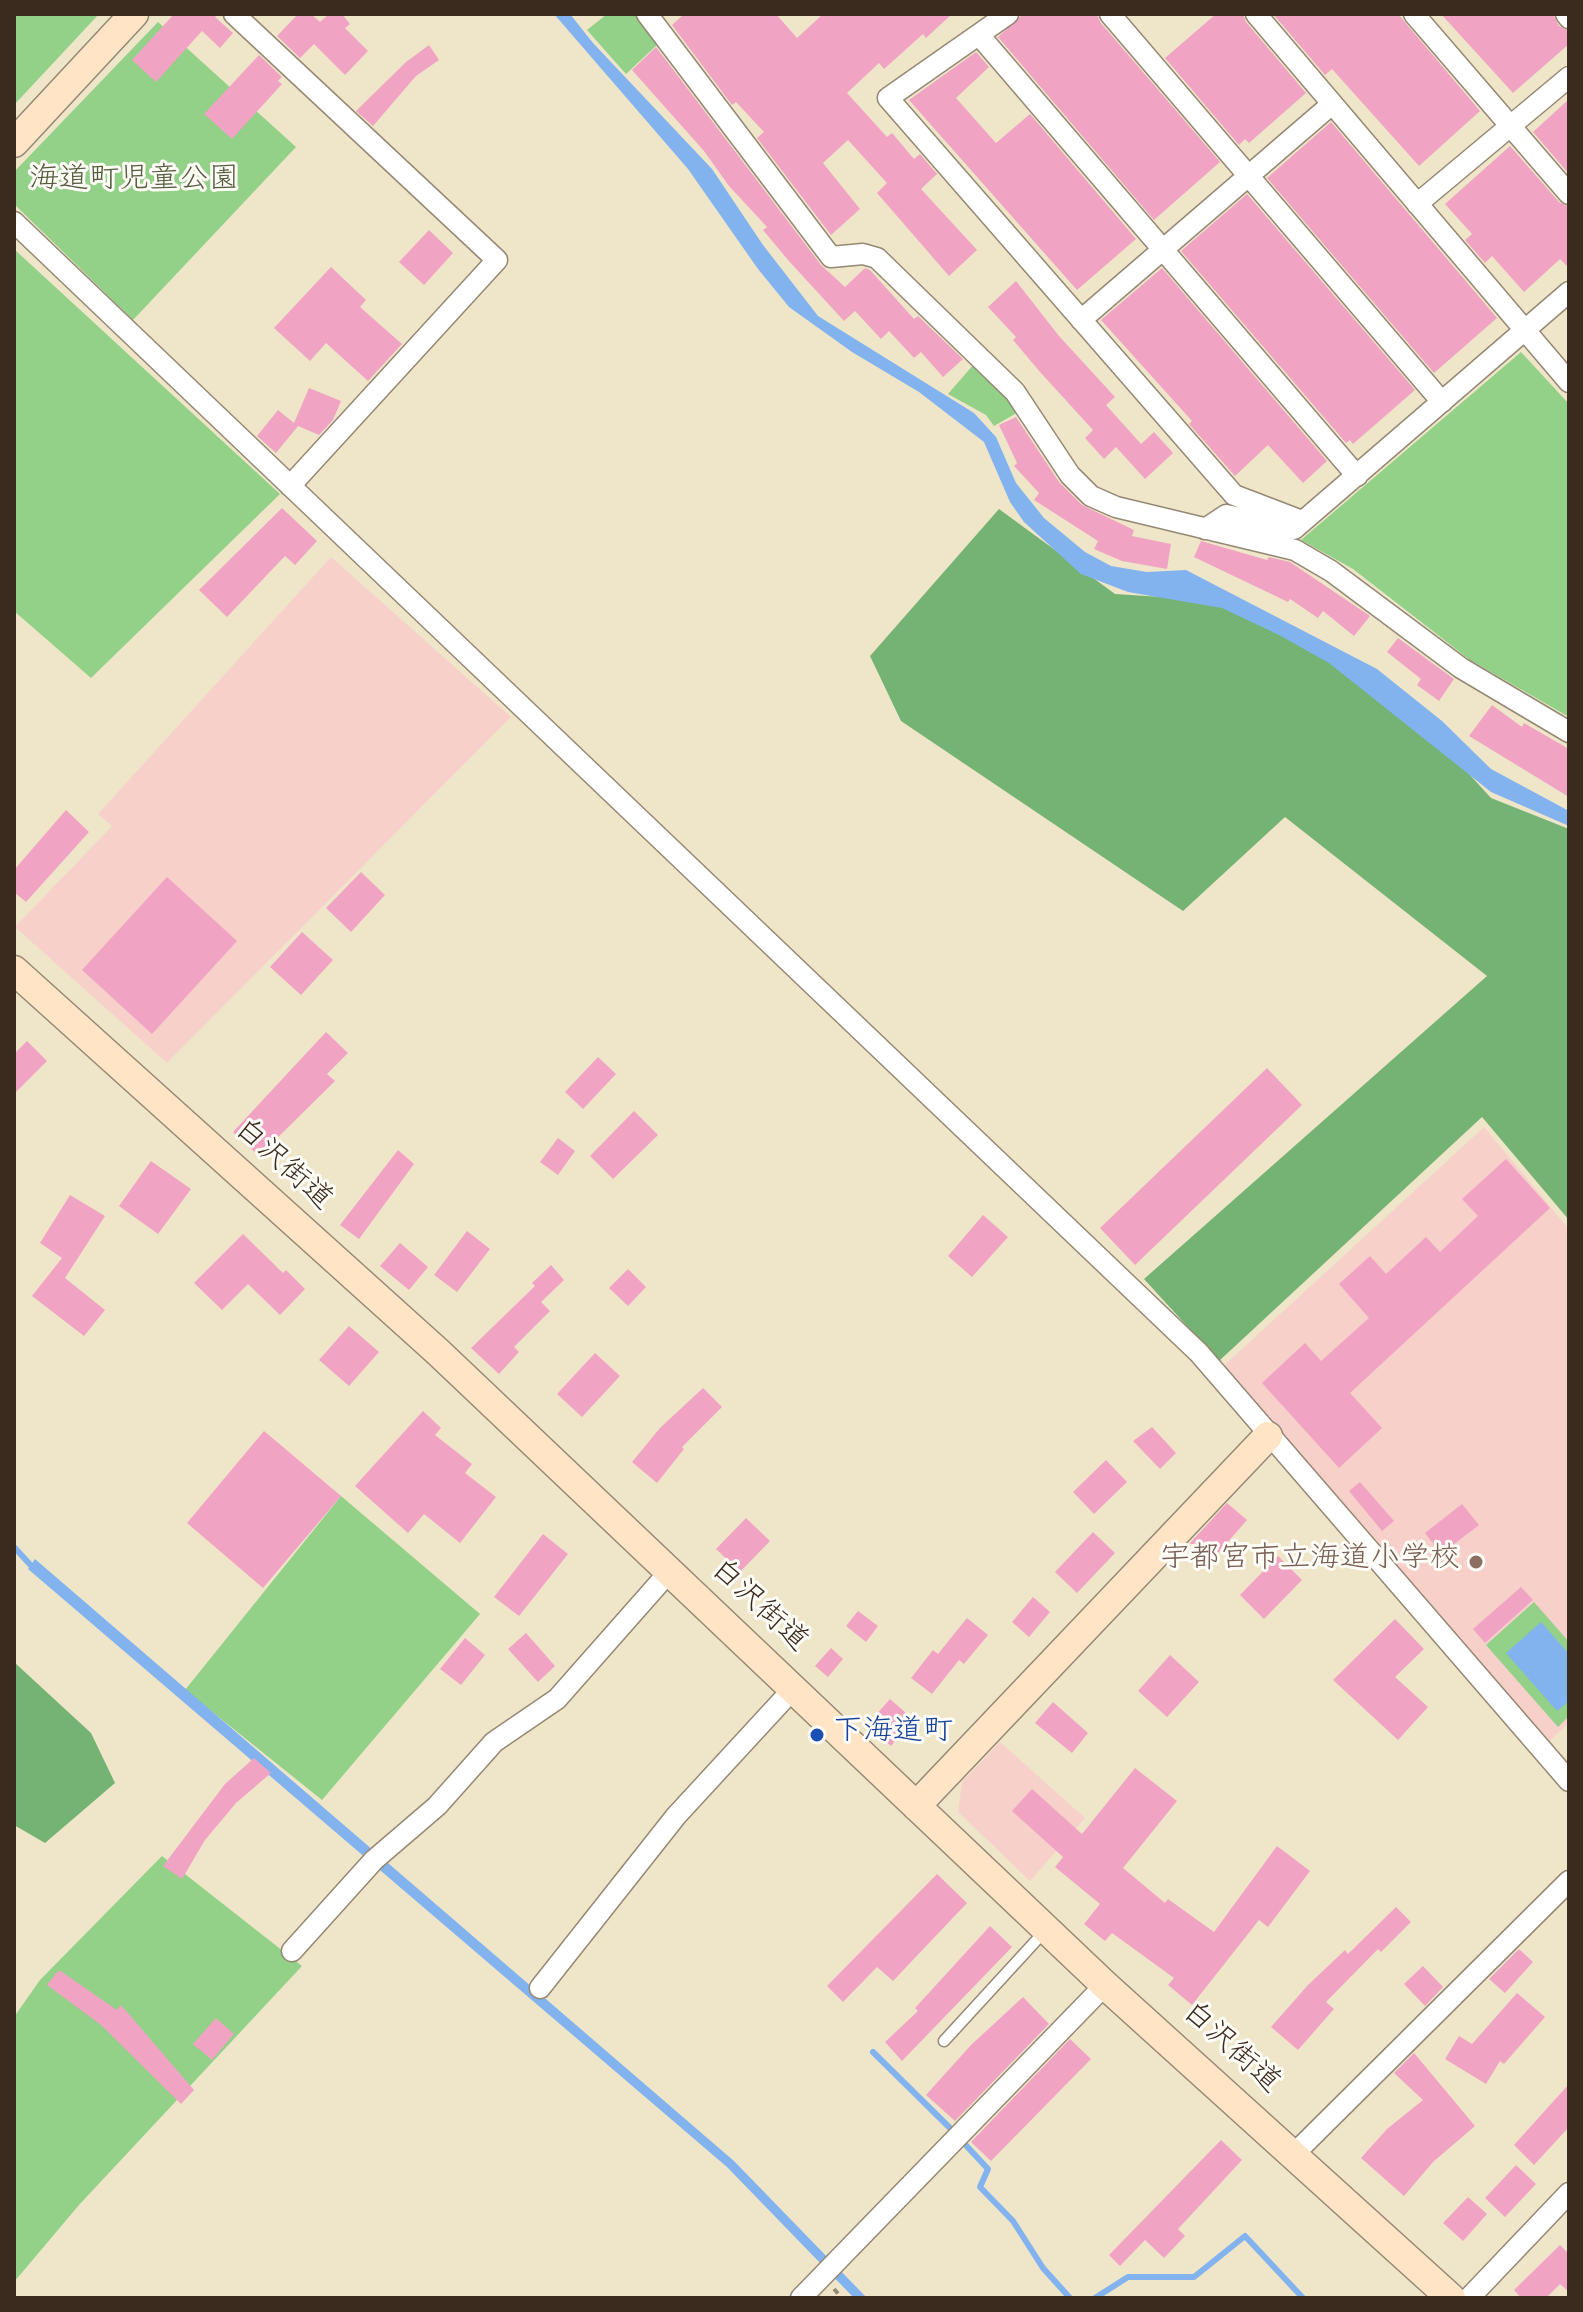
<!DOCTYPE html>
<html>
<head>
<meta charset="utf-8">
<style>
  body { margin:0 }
  #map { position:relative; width:1583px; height:2312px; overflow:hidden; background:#efe6ca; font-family:Dekko,sans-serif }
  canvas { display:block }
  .frame { position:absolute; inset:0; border:16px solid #3b2a1e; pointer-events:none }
</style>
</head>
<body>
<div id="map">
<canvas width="1583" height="2312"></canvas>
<div class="frame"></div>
</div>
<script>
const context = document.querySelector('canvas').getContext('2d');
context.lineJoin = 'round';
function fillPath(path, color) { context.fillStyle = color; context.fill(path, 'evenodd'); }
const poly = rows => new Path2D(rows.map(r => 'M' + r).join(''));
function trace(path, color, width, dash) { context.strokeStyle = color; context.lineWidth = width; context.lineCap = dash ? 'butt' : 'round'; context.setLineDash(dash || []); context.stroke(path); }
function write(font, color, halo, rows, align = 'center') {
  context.font = font + ' Dekko,"Klee One",sans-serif'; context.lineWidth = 6; context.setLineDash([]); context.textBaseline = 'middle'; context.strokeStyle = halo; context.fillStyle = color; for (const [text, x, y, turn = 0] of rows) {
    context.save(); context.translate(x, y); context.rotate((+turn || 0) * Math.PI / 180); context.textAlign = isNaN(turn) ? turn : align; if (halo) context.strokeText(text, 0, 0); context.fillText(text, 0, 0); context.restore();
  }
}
const built = poly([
  [331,557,511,717,167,1063,15,927,112,826,98,814],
  [1484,1127,1569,1229,1569,1723,1542,1748,1220,1369],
  [1000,1742,1085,1818,1030,1881,958,1812,962,1782]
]);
const green = poly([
  [14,14,99,14,14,105],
  [607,14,638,14,659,43,626,74,587,30],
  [158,22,296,147,133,320,14,204,14,172],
  [14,249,280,494,91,678,14,611],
  [1521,352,1569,404,1569,717,1470,660,1353,569,1301,540],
  [974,364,1020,411,994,426,986,415,948,394],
  [341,1496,480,1614,322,1800,185,1690],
  [1534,1602,1569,1642,1569,1716,1558,1727,1486,1645],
  [162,1856,302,1966,79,2205,14,2282,14,2017,40,1980]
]);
const forest = poly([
  [999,509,1115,594,1241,602,1408,707,1491,798,1569,829,1569,1220,1482,1117,1219,1361,1144,1279,1487,976,1285,817,1183,911,901,721,870,656],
  [14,1662,91,1733,115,1783,45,1843,14,1825]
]);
const water = poly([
  [554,14,570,14,593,43,712,169,763,245,818,316,974,413,996,437,1016,483,1044,518,1085,552,1111,566,1147,572,1186,570,1377,669,1442,721,1491,769,1569,811,1569,826,1491,792,1329,663,1279,635,1222,608,1128,592,1081,574,1024,522,1010,502,984,442,919,392,852,352,789,307,758,269,688,169],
  [35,1559,734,2161,867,2298,854,2298,727,2167,28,1569],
  [1541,1622,1569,1654,1569,1701,1557,1711,1506,1653]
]);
const stream = poly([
  [14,1547,36,1571],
  [873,2052,954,2132],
  [961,2140,988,2169,980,2187,1013,2221,1043,2268,1070,2298],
  [1095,2298,1128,2277,1194,2277,1245,2236,1303,2298]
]);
const building = poly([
  [174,14,218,14,215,17,233,33,220,48,202,31,156,82,132,60],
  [298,14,311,14,320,22,329,14,342,14,350,24,345,28,368,51,345,75,314,44,300,58,277,36],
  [684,14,776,14,797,38,823,14,952,14,926,38,923,34,884,69,879,63,847,93,887,137,892,133,914,159,920,154,937,174,921,189,977,250,949,276,877,193,887,183,848,140,823,163,860,209,831,235,757,138,764,132,736,102,732,105,672,25],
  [1023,14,1097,14,1100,22,1220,162,1154,220,998,37],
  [1216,14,1243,14,1246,22,1306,93,1249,143,1245,139,1239,145,1165,58],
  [1273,14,1398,14,1480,111,1419,166,1332,69,1325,75],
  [1441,14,1553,14,1559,26,1569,31,1569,44,1513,93],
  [429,45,439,60,416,76,373,126,356,111,406,62],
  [656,47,821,265,845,287,865,268,870,270,914,319,918,316,963,359,943,377,921,352,914,358,889,331,881,339,855,311,844,321,788,260,763,230,767,227,729,186,704,151,632,70],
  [976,52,989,67,956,98,996,143,1030,114,1136,239,1077,290,909,100],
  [259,55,282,77,278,81,282,84,232,139,204,114],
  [1569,99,1569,174,1533,132],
  [1331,122,1497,318,1434,373,1267,178],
  [1510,146,1559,202,1569,207,1569,268,1560,259,1524,292,1492,256,1485,263,1465,240,1472,234,1445,204],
  [1247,194,1415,390,1353,444,1350,440,1346,443,1181,251],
  [429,230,453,253,424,285,399,262],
  [331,267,366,300,360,307,402,344,368,381,326,343,310,361,274,328],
  [1162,268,1327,461,1303,483,1268,445,1235,476,1189,424,1192,421,1101,320],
  [1016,281,1059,336,1115,397,1106,405,1141,444,1154,432,1173,453,1145,479,1116,447,1104,459,1085,438,1093,430,1040,372,1013,340,1016,337,988,307],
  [309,388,341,401,333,420,319,435,298,426,276,453,257,436,278,410,294,423],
  [1016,417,1059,482,1082,505,1134,530,1132,536,1171,544,1167,569,1122,561,1094,549,1098,541,1034,500,1039,493,1014,466,1017,463,999,425],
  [282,508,317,541,295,565,285,556,227,617,199,590],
  [1201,541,1267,560,1269,557,1290,562,1370,616,1354,636,1323,611,1318,618,1290,599,1288,602,1194,557],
  [1398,638,1454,679,1439,701,1417,685,1421,679,1387,652],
  [1492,705,1522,727,1524,723,1569,749,1569,797,1469,736],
  [66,810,89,832,26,902,14,892,14,870],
  [361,872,385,895,351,932,326,908],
  [167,877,237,941,152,1034,82,970],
  [302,932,333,960,301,995,270,967],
  [326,1032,348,1053,327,1074,335,1081,259,1156,233,1132],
  [27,1041,47,1061,14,1094,14,1054],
  [598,1057,616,1074,583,1109,565,1092],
  [1267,1068,1302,1105,1135,1265,1100,1228],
  [634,1111,658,1135,613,1179,590,1156],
  [558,1138,575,1151,558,1175,540,1162],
  [398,1150,414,1164,359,1239,340,1225],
  [1506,1159,1550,1208,1350,1393,1382,1428,1339,1468,1262,1383,1305,1343,1321,1361,1369,1318,1339,1284,1370,1256,1386,1274,1426,1237,1440,1252,1478,1216,1462,1199],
  [151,1161,191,1189,158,1234,119,1206],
  [70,1195,105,1216,65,1278,105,1310,84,1336,32,1296,62,1258,40,1243],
  [983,1215,1008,1237,972,1277,948,1256],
  [467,1231,490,1249,457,1292,434,1275],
  [243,1234,283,1273,286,1270,305,1289,280,1315,248,1284,222,1310,194,1283],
  [400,1243,428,1267,409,1290,380,1266],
  [551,1265,564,1280,541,1302,550,1311,514,1347,519,1352,499,1374,471,1348,535,1286,532,1283],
  [628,1269,646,1287,628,1306,609,1288],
  [349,1326,379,1352,349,1386,319,1360],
  [595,1353,620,1376,582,1417,557,1394],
  [703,1388,722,1407,682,1447,684,1449,657,1483,632,1462,660,1428],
  [423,1411,441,1428,435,1435,472,1464,465,1473,496,1497,460,1543,424,1514,408,1533,355,1486],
  [1152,1427,1176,1453,1160,1469,1133,1441],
  [264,1431,341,1496,263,1588,187,1523],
  [1106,1460,1127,1482,1094,1514,1073,1492],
  [1360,1482,1394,1521,1382,1531,1349,1491],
  [1227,1503,1247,1520,1211,1561,1190,1543],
  [1462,1504,1479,1525,1441,1554,1425,1533],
  [746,1518,770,1541,740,1572,716,1549],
  [1093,1532,1115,1553,1077,1593,1055,1572],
  [543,1534,568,1554,519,1616,494,1597],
  [1278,1556,1302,1580,1264,1619,1240,1595],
  [1521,1587,1533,1600,1485,1643,1473,1629],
  [1033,1597,1050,1612,1029,1637,1012,1622],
  [858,1611,878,1626,866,1642,846,1626],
  [967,1618,988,1635,964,1664,959,1660,932,1694,911,1678,933,1650,938,1654],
  [1395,1619,1424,1649,1395,1677,1428,1707,1398,1740,1333,1680],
  [526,1633,555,1666,538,1682,508,1649],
  [465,1638,485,1655,461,1685,440,1669],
  [831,1648,843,1659,828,1677,815,1666],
  [1170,1655,1199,1682,1167,1717,1138,1691],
  [890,1699,913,1719,891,1746,867,1725],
  [1053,1702,1088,1733,1072,1753,1035,1723],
  [254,1758,271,1773,236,1803,205,1840,182,1879,163,1866,225,1784],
  [1135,1768,1177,1801,1123,1868,1165,1903,1168,1899,1214,1932,1277,1846,1310,1871,1268,1927,1259,1920,1192,2005,1168,1985,1174,1978,1112,1933,1105,1941,1084,1924,1100,1904,1055,1867,1063,1857,1012,1811,1032,1789,1082,1834],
  [937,1874,967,1903,893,1981,877,1967,843,2002,827,1986],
  [1396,1907,1411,1922,1381,1952,1378,1949,1326,2002,1334,2009,1298,2050,1271,2027,1308,1985,1345,1950,1348,1954],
  [990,1926,1012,1947,902,2061,885,2042,918,2011,915,2008],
  [1519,1949,1533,1962,1505,1993,1489,1979],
  [1423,1966,1443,1987,1425,2006,1404,1984],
  [59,1970,117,2010,121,2005,194,2090,181,2104,101,2025,47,1985],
  [1517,1993,1545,2017,1504,2064,1500,2061,1486,2084,1445,2059,1459,2036,1472,2044],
  [1023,1997,1049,2024,955,2121,926,2095,971,2045],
  [216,2018,234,2034,212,2060,193,2044],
  [1070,2039,1091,2059,991,2161,971,2142],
  [1414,2053,1475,2126,1433,2162,1404,2196,1361,2158,1387,2129,1423,2100,1394,2073],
  [1569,2084,1569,2127,1534,2165,1514,2145],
  [1221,2140,1242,2160,1178,2229,1185,2236,1164,2258,1145,2240,1120,2266,1109,2255],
  [1516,2165,1536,2184,1505,2217,1485,2198],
  [1468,2197,1487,2214,1463,2241,1443,2223],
  [1560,2245,1569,2254,1569,2292,1560,2284,1546,2298,1521,2298,1514,2290]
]);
const path = poly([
  [834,2289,842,2298]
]);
const lane = poly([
  [944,2041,1044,1932]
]);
const street = poly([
  [234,14,497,260,290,486],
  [647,14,831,257,863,254,877,258,1015,392,1070,475,1091,496,1116,507,1295,550,1331,571,1461,668,1569,732],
  [1008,14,888,98,1234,495,1302,521],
  [1110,14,1442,402],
  [1256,14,1569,382],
  [1414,14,1569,194],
  [1566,14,1569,18],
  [979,35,1357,476],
  [1417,204,1569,77],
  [14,222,1199,1353,1569,1781],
  [1081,320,1332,104],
  [1205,529,1226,515,1294,529,1569,292],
  [292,1951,374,1860,437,1806,494,1742,557,1699,669,1572],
  [540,1988,676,1816,793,1689],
  [1294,2154,1569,1881],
  [801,2298,1105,1985],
  [1469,2298,1569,2193]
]);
const secondary = poly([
  [14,143,134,14],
  [14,970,438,1352,1105,1985,1451,2298],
  [916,1806,1268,1436]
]);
const markers = [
  [1476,1562,8,"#8d6e63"],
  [817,1735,8,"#1a4fb4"]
];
const parkNames = [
  ["海道町児童公園",134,183]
];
const streetNames = [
  ["白沢街道",281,1167,42],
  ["白沢街道",757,1608,43],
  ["白沢街道",1229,2050,42]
];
const educationNames = [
  ["宇都宮市立海道小学校",1460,1562]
];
const transitNames = [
  ["下海道町",833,1735]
];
fillPath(built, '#f7d0ca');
fillPath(green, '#92d187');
fillPath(forest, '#75b374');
fillPath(water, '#82b3ee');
trace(stream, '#82b3ee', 6);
fillPath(building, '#f1a3c4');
trace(lane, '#958874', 13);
trace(street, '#958874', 23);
trace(secondary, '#958874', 31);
trace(path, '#958874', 4, [6, 6]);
trace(lane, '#fff', 10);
trace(street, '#fff', 20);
trace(secondary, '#ffe4c6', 28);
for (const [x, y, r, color] of markers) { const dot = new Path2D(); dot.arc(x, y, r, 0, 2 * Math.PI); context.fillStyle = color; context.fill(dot); trace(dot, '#fdfcf7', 3); }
write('30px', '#555c3e', '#fdfcf7', parkNames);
write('30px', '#3b2a1e', '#fdfcf7', streetNames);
write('30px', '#785e54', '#fdfcf7', educationNames, 'right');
write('30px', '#164399', '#fdfcf7', transitNames, 'left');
</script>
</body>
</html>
